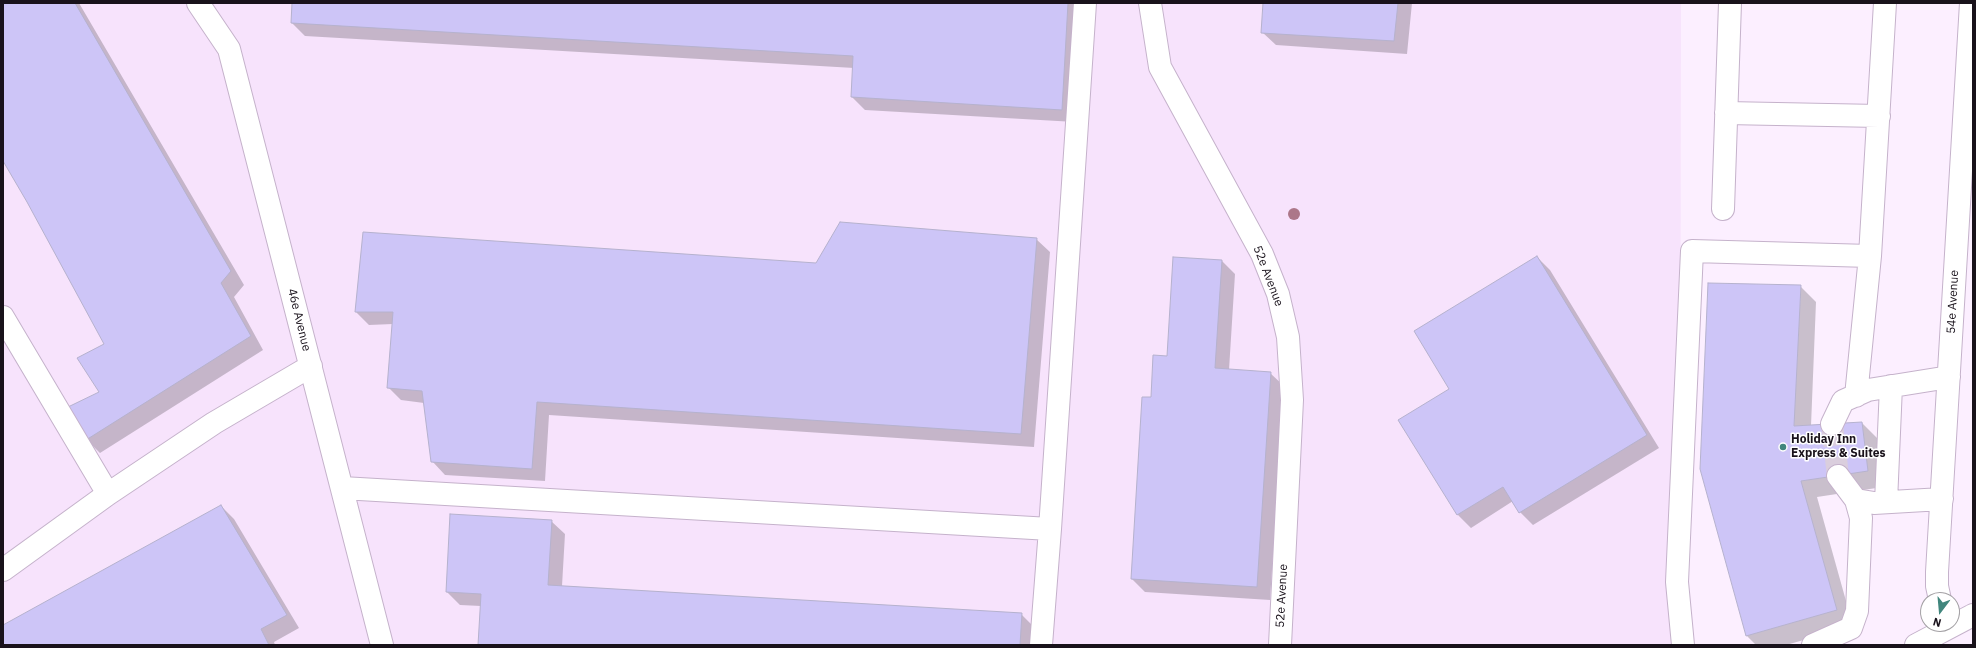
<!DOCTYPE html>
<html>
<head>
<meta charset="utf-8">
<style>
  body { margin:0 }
  #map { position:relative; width:1976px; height:648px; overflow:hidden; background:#fcefff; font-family:"IBM Plex Sans",sans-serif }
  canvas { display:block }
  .frame { position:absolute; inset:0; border:4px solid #19121b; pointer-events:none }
  .north { position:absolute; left:1920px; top:592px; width:40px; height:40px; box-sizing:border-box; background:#fff; border:1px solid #a3a0a4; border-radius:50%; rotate:196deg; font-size:11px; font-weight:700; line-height:16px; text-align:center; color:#19121b }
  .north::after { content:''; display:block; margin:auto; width:14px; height:18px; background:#41867d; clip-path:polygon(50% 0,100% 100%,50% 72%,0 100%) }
</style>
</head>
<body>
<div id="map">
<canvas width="1976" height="648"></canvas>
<div class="frame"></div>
<div class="north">N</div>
</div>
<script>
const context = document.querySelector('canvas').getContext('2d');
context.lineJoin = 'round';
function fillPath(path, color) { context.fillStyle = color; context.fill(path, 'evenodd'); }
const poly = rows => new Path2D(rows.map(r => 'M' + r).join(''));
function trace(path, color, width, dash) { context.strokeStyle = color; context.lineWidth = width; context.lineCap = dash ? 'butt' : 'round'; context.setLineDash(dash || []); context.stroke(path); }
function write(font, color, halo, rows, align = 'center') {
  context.font = font + ' "IBM Plex Sans",sans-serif'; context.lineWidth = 3; context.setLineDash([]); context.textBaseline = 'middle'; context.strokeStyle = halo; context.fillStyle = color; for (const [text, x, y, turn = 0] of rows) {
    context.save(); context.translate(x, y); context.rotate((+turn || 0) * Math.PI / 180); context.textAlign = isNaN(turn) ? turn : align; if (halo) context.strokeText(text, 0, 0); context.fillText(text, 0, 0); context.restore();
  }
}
const built = poly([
  [3,3,1681,3,1680,645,3,645]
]);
const shadow = poly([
  [3,3,79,3,244,285,234,297,263,350,100,453,87,440,100,392,106,344,28,202,3,160],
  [293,3,1082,3,1075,122,865,110,852,97,854,68,305,36,292,23],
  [1264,3,1412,3,1407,54,1276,45,1262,32],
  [1036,239,1050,252,1034,447,549,415,545,481,445,475,432,461,424,403,401,400,388,387,393,324,369,325,356,312,817,265],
  [1537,257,1550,270,1659,448,1533,525,1520,512,1513,501,1471,528,1458,515,1451,390],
  [1222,261,1235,274,1229,370,1270,373,1284,386,1270,600,1145,592,1132,579,1152,398,1168,357],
  [1800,286,1816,302,1811,426,1862,423,1878,439,1883,487,1817,497,1853,626,1786,645,1756,645,1747,636],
  [221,506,234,519,299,628,274,642,275,645,3,645,3,626],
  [551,521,565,534,562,586,1021,614,1034,627,1033,645,479,645,481,606,460,605,447,592]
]);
const building = poly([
  [3,3,75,3,231,271,221,283,251,336,86,440,68,407,99,392,77,358,104,344,27,202,3,161,3,3],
  [292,3,1068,3,1062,110,851,97,853,56,291,23,292,3],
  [1263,3,1398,3,1394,41,1261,33,1263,3],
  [840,222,1037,238,1021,434,537,402,532,469,431,462,422,391,387,388,393,312,355,312,363,232,816,263,840,222],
  [1537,256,1647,435,1519,513,1503,487,1457,515,1398,420,1449,389,1414,331,1537,256],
  [1173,257,1222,260,1215,368,1271,372,1257,587,1131,579,1142,397,1151,397,1153,355,1167,356,1173,257],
  [1708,283,1801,285,1794,426,1862,422,1868,471,1801,481,1837,610,1746,636,1700,469,1708,283],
  [221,505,287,615,261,629,269,645,3,645,3,625,221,505],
  [450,514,552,520,548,585,1022,613,1020,645,478,645,481,594,446,592,450,514]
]);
const minorTunnel = poly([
  [1832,424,1838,476]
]);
const minor = poly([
  [198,3,229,49,382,645],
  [1150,3,1160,67,1262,254,1278,294,1288,337,1292,400,1280,645],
  [1726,113,1879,116],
  [1723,209,1730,3],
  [1870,256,1885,3],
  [3,317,108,494],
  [1832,424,1843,401,1868,390,1949,377],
  [1838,476,1856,500,1874,503,1942,499],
  [342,488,1050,529,1085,3],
  [1886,502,1891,386],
  [3,570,108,494,214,423,311,366],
  [1940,600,1937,586,1937,572,1971,3],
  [1041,645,1050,529],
  [1683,645,1677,582,1692,251,1870,256,1856,396],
  [1813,645,1851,628,1857,611,1861,518,1856,500]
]);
const major = poly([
  [1916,645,1973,615]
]);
const trees = [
  [1294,214]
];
const markers = [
  [1783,447,4,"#41867d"]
];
const streetNames = [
  ["52e Avenue",1268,276,69],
  ["54e Avenue",1953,302,-87],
  ["46e Avenue",299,320,76],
  ["52e Avenue",1282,596,-87]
];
const poiNames = [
  ["Holiday Inn",1791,440],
  ["Express & Suites",1791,454]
];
fillPath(built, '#f7e3fc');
fillPath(shadow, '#0003');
fillPath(building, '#cdc5f7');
trace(building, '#b6b2ce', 1);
trace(minorTunnel, '#dacedd', 22, [22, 11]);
trace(minor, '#c5b2cb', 24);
trace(major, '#c5b2cb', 24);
trace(minor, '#fff', 22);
trace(major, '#fff', 22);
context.fillStyle = '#ac7789';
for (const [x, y] of trees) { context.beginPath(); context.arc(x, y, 6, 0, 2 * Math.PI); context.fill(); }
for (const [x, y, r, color] of markers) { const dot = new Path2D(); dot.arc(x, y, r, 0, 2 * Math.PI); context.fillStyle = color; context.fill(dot); trace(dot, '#fff', 1.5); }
write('12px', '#19121b', '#fff', streetNames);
write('bold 12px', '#19121b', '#fff', poiNames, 'left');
</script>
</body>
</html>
